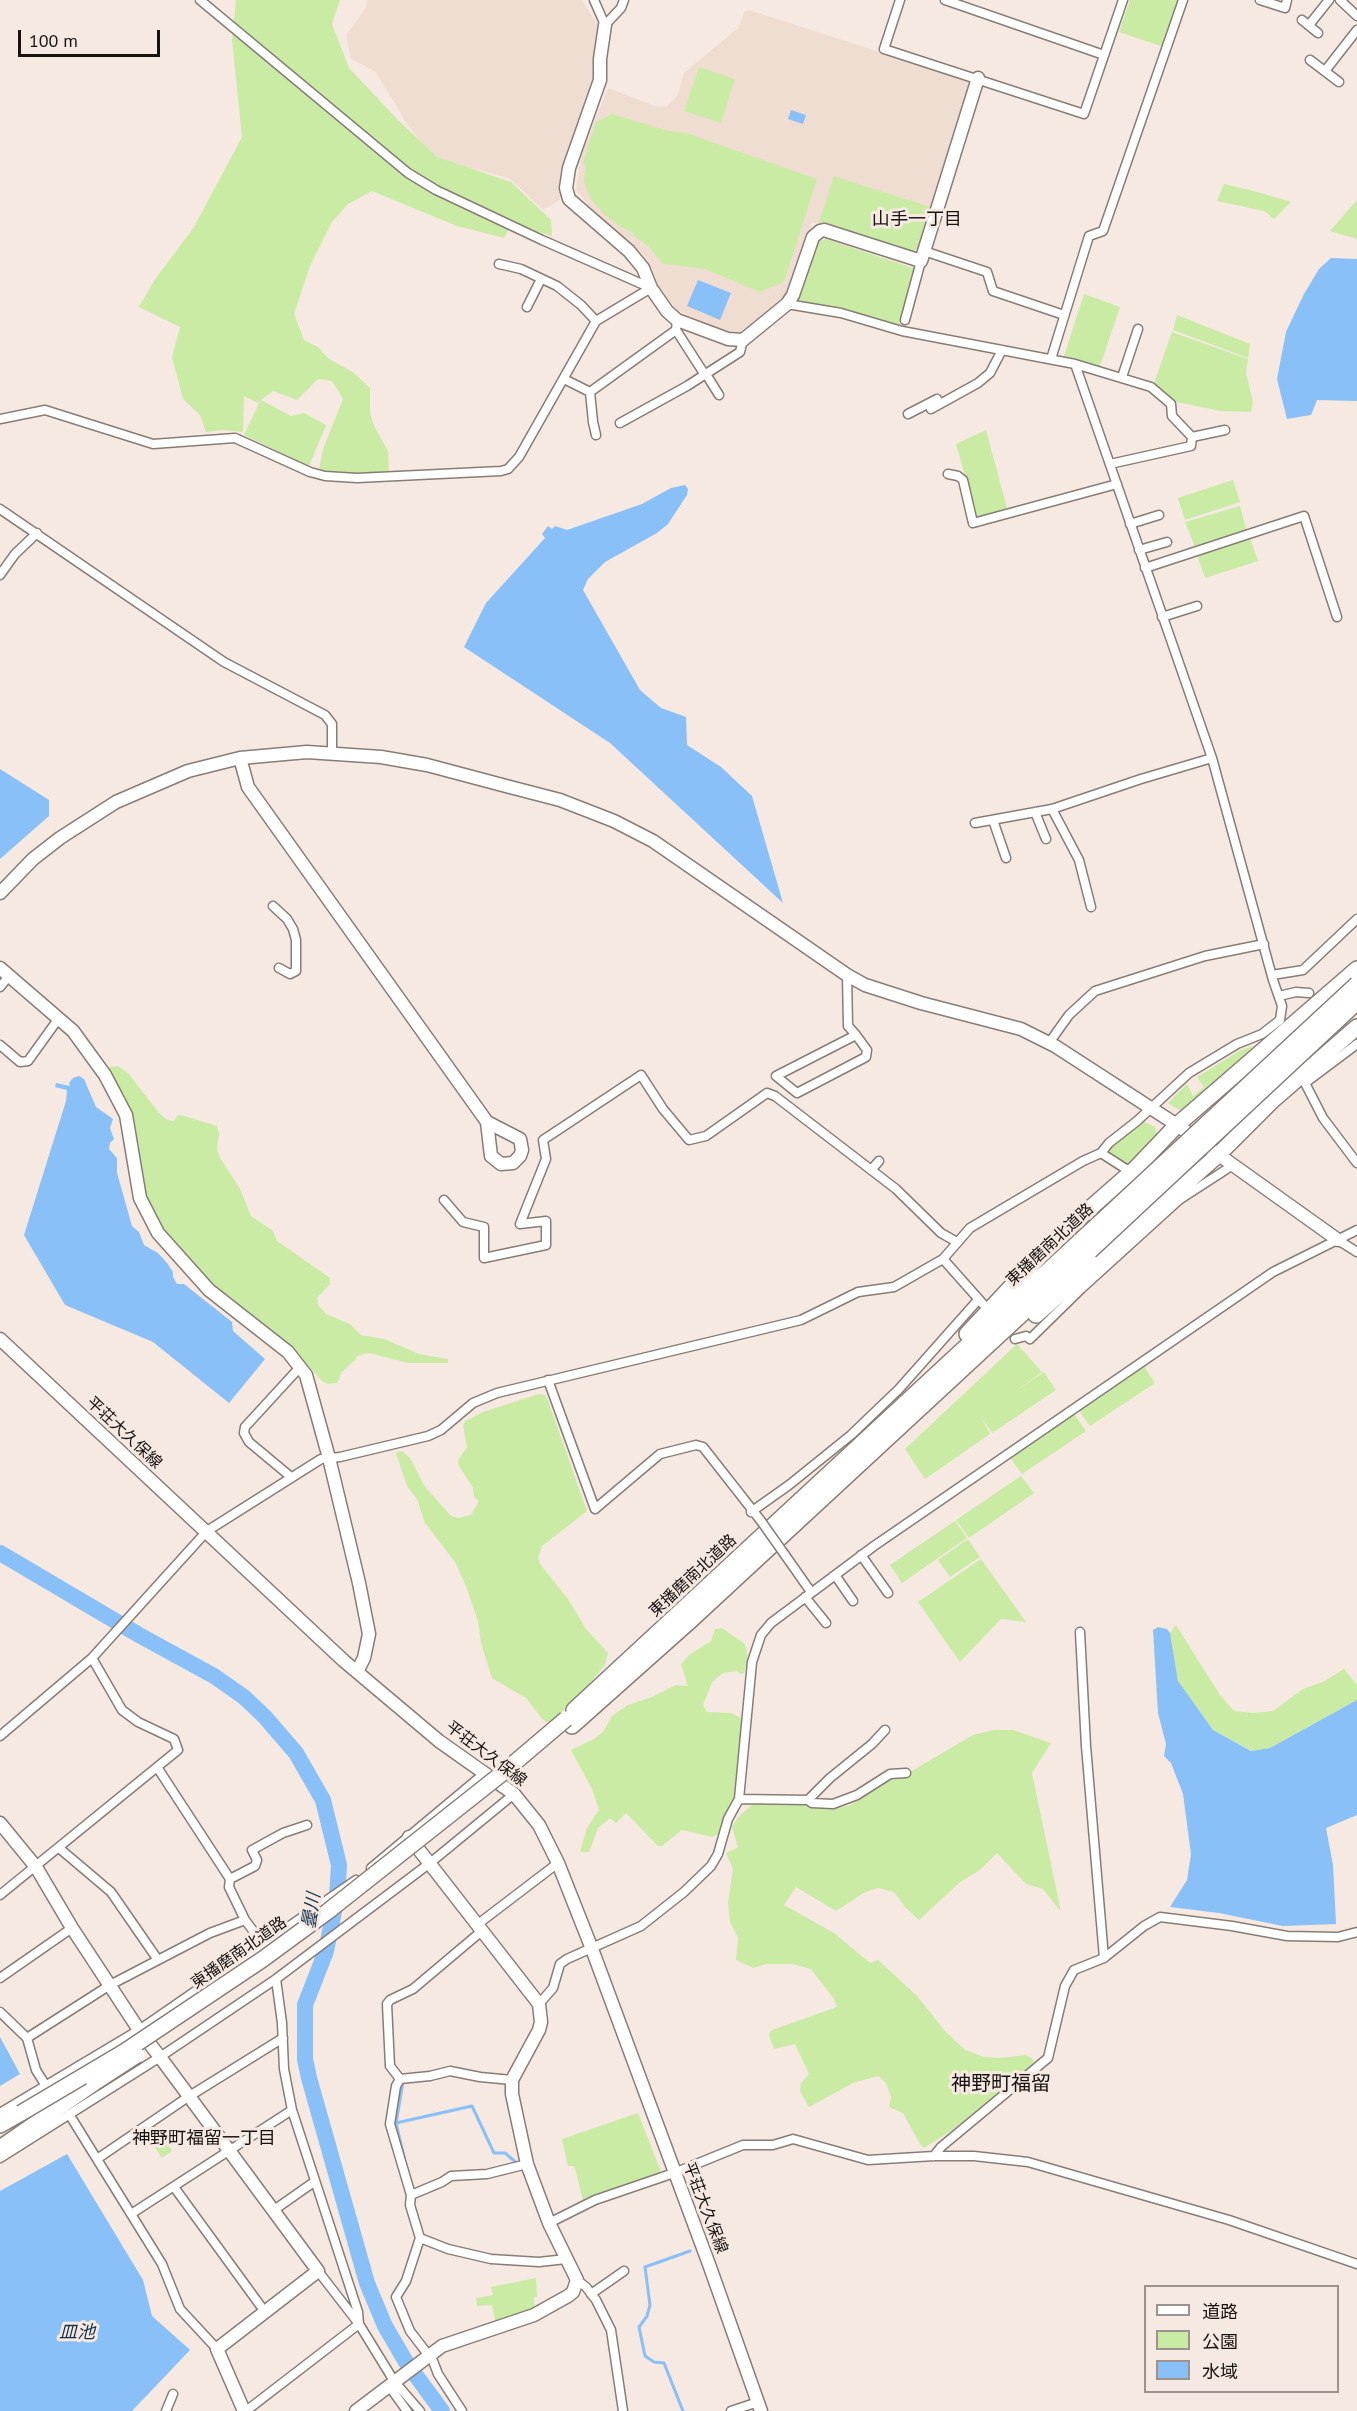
<!DOCTYPE html>
<html>
<head>
<meta charset="utf-8">
<style>
  body { margin:0 }
  #map { position:relative; width:1357px; height:2411px; overflow:hidden; background:#f5e9e2; font-family:"PT Sans","Noto Sans JP",sans-serif }
  canvas { display:block }
  .legend { position:absolute; left:1144px; top:2285px; width:195px; height:108px; box-sizing:border-box; background:#f5e9e2; border:2px solid #9c938e; margin:0; padding:8px 10px; list-style:none; font-size:18px; color:#171310 }
  .legend li { display:flex; align-items:center; gap:12px; height:30px }
  .legend b { width:30px; border:2px solid #9c938e }
  .scale { position:absolute; left:18px; top:30px; width:142px; height:27px; box-sizing:border-box; border:3px solid #171310; border-top:0; padding-left:8px; font-size:18px; line-height:21px; white-space:nowrap; color:#171310; -webkit-text-stroke:4px #f5e9e2; paint-order:stroke }
</style>
</head>
<body>
<div id="map">
<canvas width="1357" height="2411"></canvas>
<ul class="legend">
<li><b style="height:8px;background:#fff"></b>道路</li>
<li><b style="height:16px;background:#c9eba4"></b>公園</li>
<li><b style="height:16px;background:#89c0f7"></b>水域</li>
</ul>
<div class="scale">100 m</div>
</div>
<script>
const context = document.querySelector('canvas').getContext('2d');
context.lineJoin = 'round';
function fillPath(path, color) { context.fillStyle = color; context.fill(path, 'evenodd'); }
const poly = rows => new Path2D(rows.map(r => 'M' + r).join(''));
function trace(path, color, width, dash) { context.strokeStyle = color; context.lineWidth = width; context.lineCap = dash ? 'butt' : 'round'; context.setLineDash(dash || []); context.stroke(path); }
function write(font, color, halo, rows, align = 'center') {
  context.font = font + ' "PT Sans","Noto Sans JP",sans-serif'; context.lineWidth = 6; context.setLineDash([]); context.textBaseline = 'middle'; context.strokeStyle = halo; context.fillStyle = color; for (const [text, x, y, turn = 0] of rows) {
    context.save(); context.translate(x, y); context.rotate((+turn || 0) * Math.PI / 180); context.textAlign = isNaN(turn) ? turn : align; if (halo) context.strokeText(text, 0, 0); context.fillText(text, 0, 0); context.restore();
  }
}
const built = poly([
  [367,0,582,0,598,26,595,85,563,172,560,200,543,210,509,178,435,159,407,124,375,71,351,59,346,35,366,8],
  [749,10,967,80,970,86,919,248,911,253,812,222,786,299,747,331,736,334,720,330,678,311,658,285,652,268,645,256,598,216,576,190,581,155,608,88,658,107,667,106,678,95,684,73,738,28,745,11]
]);
const green = poly([
  [236,0,340,0,332,24,349,68,399,121,437,157,511,182,551,220,552,236,512,224,504,238,457,226,372,191,348,204,332,222,310,266,294,314,304,340,318,347,329,359,353,372,370,388,370,413,374,426,388,451,389,473,346,474,319,470,323,449,343,399,332,381,318,379,297,400,273,391,261,400,291,416,304,413,326,425,309,466,244,435,260,401,258,403,244,396,243,432,223,430,206,432,200,415,183,399,172,357,180,327,139,307,154,281,194,227,242,137,232,40],
  [1130,0,1181,0,1164,47,1119,32],
  [699,67,735,79,721,123,684,111],
  [612,114,669,131,686,133,817,179,784,282,760,292,705,269,663,264,649,247,633,235,634,233,621,227,603,213,591,199,587,191,584,181,586,166,583,162,596,122],
  [834,176,930,207,917,249,910,252,819,222],
  [1224,184,1257,192,1291,202,1274,219,1264,211,1217,201],
  [1357,200,1357,239,1330,231],
  [826,239,916,269,900,327,841,309,797,300,818,242],
  [1084,294,1120,307,1100,366,1064,356],
  [1177,315,1250,344,1248,358,1173,330],
  [1172,332,1248,359,1246,373,1253,402,1251,412,1221,411,1172,401,1153,386],
  [986,430,1008,512,980,520,973,517,967,483,956,444],
  [1233,480,1240,502,1185,520,1178,498],
  [1240,506,1247,533,1196,549,1185,522],
  [1250,538,1258,561,1205,578,1197,555],
  [1264,1043,1182,1112,1168,1103,1187,1084,1193,1096,1204,1087,1197,1077,1241,1050],
  [118,1066,128,1073,159,1113,167,1120,174,1121,178,1115,184,1116,217,1126,219,1134,217,1149,219,1156,240,1189,251,1216,273,1231,277,1241,330,1278,330,1284,317,1298,318,1305,326,1314,350,1324,361,1335,384,1339,419,1354,448,1359,448,1363,408,1363,369,1353,357,1356,356,1359,342,1372,337,1383,328,1384,322,1381,297,1353,263,1323,225,1296,204,1277,170,1240,155,1217,145,1195,134,1126,128,1107,108,1071,110,1067],
  [1143,1121,1155,1127,1157,1136,1132,1163,1123,1163,1107,1153,1111,1145],
  [1017,1344,1042,1372,1014,1392,1044,1372,1056,1390,992,1433,981,1417,990,1434,925,1479,905,1449],
  [1142,1363,1155,1383,1090,1426,1077,1408],
  [539,1394,545,1395,547,1398,587,1511,542,1546,538,1557,540,1564,568,1599,586,1629,608,1653,605,1665,581,1693,550,1724,543,1720,526,1698,492,1678,481,1643,478,1621,466,1586,455,1562,425,1523,417,1499,407,1486,396,1453,402,1451,410,1458,425,1487,451,1516,458,1518,471,1515,479,1501,474,1497,473,1488,459,1466,458,1460,467,1447,463,1426,465,1421,483,1412],
  [1072,1411,1086,1431,1022,1474,1008,1455],
  [1021,1476,1034,1493,969,1538,956,1520],
  [955,1521,967,1538,902,1583,890,1565],
  [968,1539,980,1557,950,1577,938,1560],
  [981,1559,1026,1622,1001,1619,960,1662,918,1602],
  [1176,1625,1220,1695,1234,1711,1254,1713,1273,1711,1303,1689,1323,1682,1344,1669,1357,1685,1357,1700,1270,1748,1252,1751,1213,1730,1178,1681,1170,1633],
  [722,1628,745,1644,748,1658,744,1673,741,1674,736,1671,723,1673,712,1682,703,1705,707,1712,731,1713,741,1718,742,1734,737,1790,734,1801,720,1833,712,1837,682,1830,662,1846,658,1846,626,1813,616,1823,610,1818,598,1828,589,1852,580,1852,587,1828,599,1810,592,1789,571,1750,594,1739,603,1732,612,1716,628,1705,652,1697,676,1685,688,1686,681,1664,689,1655,711,1641,715,1629],
  [994,1730,1013,1730,1051,1743,1032,1773,1061,1912,1043,1889,1026,1884,997,1853,981,1869,959,1883,919,1920,906,1908,894,1892,878,1888,865,1892,836,1911,796,1887,784,1905,834,1933,870,1963,878,1960,917,1996,945,2031,965,2050,984,2057,1000,2058,1026,2055,1033,2059,1034,2066,1009,2083,955,2128,924,2148,920,2144,903,2113,889,2107,891,2097,886,2083,878,2076,853,2083,809,2107,800,2091,801,2083,809,2074,795,2044,774,2049,769,2035,772,2030,837,2007,834,1999,811,1969,792,1964,766,1964,753,1968,736,1960,738,1938,730,1922,728,1902,733,1869,726,1853,738,1847,732,1827,738,1817,753,1804,783,1802,811,1806,838,1808,851,1805,877,1786,889,1780,905,1775,973,1735],
  [638,2113,661,2172,583,2201,575,2168,573,2166,568,2166,562,2139],
  [155,2125,172,2151,162,2158,145,2132],
  [536,2278,537,2297,534,2297,534,2310,496,2324,492,2305,477,2306,476,2298,493,2295,491,2287]
]);
const water = poly([
  [791,110,806,115,803,124,788,119],
  [1331,258,1357,259,1357,401,1317,400,1311,415,1287,419,1277,379,1286,332,1304,294,1319,269],
  [698,280,731,293,720,320,687,306],
  [685,485,688,489,687,495,668,524,657,533,605,562,588,579,583,590,640,690,661,708,686,717,687,745,721,767,752,796,783,903,610,743,464,647,486,603,545,538,542,534,548,526,552,529,555,526,567,530,642,504,671,488],
  [0,769,49,800,49,816,0,859],
  [79,1076,84,1079,96,1107,113,1119,110,1128,114,1139,110,1143,109,1149,117,1158,117,1173,132,1226,139,1232,144,1245,158,1253,167,1263,173,1272,173,1277,177,1284,184,1284,232,1322,233,1331,265,1359,229,1403,153,1342,65,1305,24,1235,66,1101,67,1090,55,1087,56,1083,70,1086,69,1083,73,1078],
  [1158,1627,1167,1629,1170,1633,1178,1681,1213,1730,1251,1751,1270,1748,1357,1700,1357,1815,1326,1828,1333,1865,1336,1924,1283,1926,1219,1913,1170,1907,1187,1880,1191,1854,1183,1794,1171,1763,1164,1756,1166,1744,1158,1713,1153,1630],
  [0,2037,20,2074,0,2086],
  [67,2154,143,2280,152,2316,190,2350,132,2411,0,2411,0,2191]
]);
const stream = poly([
  [403,2082,396,2123,404,2157],
  [396,2123,472,2106,494,2153,505,2153,518,2164],
  [683,2411,664,2363,654,2362,645,2356,639,2327,647,2316,650,2305,645,2267,690,2251]
]);
const river = poly([
  [0,1553,139,1635,214,1676,244,1697,265,1717,296,1753,323,1800,339,1865,337,1897,326,1951,305,2005,305,2059,309,2078,367,2283,385,2326,406,2362,442,2411]
]);
const streetTunnel = poly([
  [1335,1018,1357,1040]
]);
const street = poly([
  [200,0,408,173,436,190,542,240,651,288],
  [594,0,605,25,621,8,624,0],
  [900,0,884,49,1084,114,1123,0],
  [945,0,1104,55],
  [1260,0,1285,8,1287,0],
  [1340,0,1357,16],
  [1302,20,1318,33],
  [1309,25,1329,0],
  [1310,60,1339,82],
  [1325,71,1357,30],
  [924,251,987,272,993,291,1064,315],
  [499,264,521,269,557,286,581,305,596,321],
  [527,307,541,279],
  [905,320,921,261],
  [676,330,705,375],
  [1051,359,1089,236,1103,231,1183,0],
  [1075,364,1151,387,1171,404,1172,416,1192,437],
  [706,374,719,395],
  [1122,377,1138,329],
  [564,379,590,392,676,330,677,320],
  [590,392,593,422,596,435],
  [931,409,978,383,990,373,1002,350],
  [908,414,937,399],
  [0,419,45,410,153,444,235,438,310,472,325,476,357,478,501,471,508,469,519,457,596,321,651,288],
  [620,423,687,386,740,352,743,340],
  [1110,464,1191,446,1192,437,1225,430],
  [948,474,958,476,963,480,973,523,1117,484],
  [0,509,224,662,325,715,332,724,332,752],
  [1130,524,1159,515],
  [1139,550,1167,542],
  [1145,568,1304,516,1337,617],
  [0,575,15,554,37,533],
  [1162,617,1197,606],
  [1052,809,1079,860,1091,907],
  [1035,812,1046,839],
  [993,820,1006,858],
  [975,823,1052,809,1141,779,1212,758],
  [273,906,287,919,293,929,296,940,296,971,290,974,279,968],
  [847,975,848,1026,856,1035,867,1050,866,1057,797,1093,776,1076,856,1035],
  [1272,975,1303,970,1357,919],
  [0,987,9,976],
  [1279,996,1296,992,1309,993],
  [1049,1043,1069,1015,1095,991,1205,956,1264,944],
  [1357,1044,1305,1083,1323,1118,1357,1163],
  [0,1045,20,1062,28,1061,59,1018],
  [1101,1153,1126,1169,1135,1169],
  [871,1170,879,1161],
  [444,1200,463,1222,484,1227,484,1258,546,1245,546,1221,520,1224,546,1159,543,1140,641,1075,663,1109,689,1140,706,1136,767,1093,775,1096,896,1189,941,1233,957,1242],
  [1338,1240,1357,1252],
  [943,1259,983,1304],
  [1015,1339,1026,1336,1030,1339,1081,1289,1179,1200,1233,1165],
  [548,1380,595,1509,660,1454,696,1445,703,1447,761,1521],
  [291,1477,249,1442,244,1433,245,1427,301,1366],
  [751,1512,789,1485,851,1435,899,1389,978,1300],
  [785,1555,811,1592],
  [861,1555,888,1593],
  [835,1575,853,1601],
  [805,1597,826,1623],
  [1080,1632,1086,1746,1104,1958],
  [0,1736,92,1658,207,1531,321,1459,340,1457,428,1436,441,1430,473,1403,497,1393,801,1320,858,1292,894,1287,943,1259,970,1228,1083,1161,1101,1153,1109,1143,1137,1121,1189,1073,1237,1044,1262,1034,1280,1020,1282,1006,1273,980,1212,758,1075,364,902,331,841,313,787,304],
  [157,1767,230,1879,229,1887,245,1920,264,1945],
  [739,1799,808,1800,812,1803,833,1804,857,1795,890,1774,906,1773],
  [808,1800,830,1778,872,1744,885,1730],
  [59,1848,111,1892,158,1960],
  [371,1868,486,1772],
  [230,1879,255,1866,257,1860,252,1850,283,1833,307,1825],
  [0,1895,178,1750,174,1739,138,1722,122,1710,92,1658],
  [478,1924,558,1863],
  [0,1978,72,1928],
  [276,1979,282,2023,284,2069,292,2110,358,2312,359,2324],
  [539,2004,553,1988,560,1964,567,1959,641,1926,684,1892,711,1866,718,1854,728,1819,739,1799,752,1662,761,1635,771,1623,874,1546,1273,1272,1357,1230],
  [0,2012,27,2038,36,2070,46,2086],
  [27,2038,110,1985,210,1933,245,1920],
  [400,2079,430,2076,450,2071,480,2077,512,2080],
  [0,2113,139,2030,356,1880],
  [69,2114,162,2264,180,2309,217,2349],
  [934,2156,941,2147,1048,2058,1065,1986,1074,1970,1104,1958,1144,1926,1160,1917,1232,1926,1287,1936,1338,1937,1357,1932],
  [0,2158,160,2057,276,1979,430,1863,514,1794],
  [97,2159,188,2097,283,2038],
  [174,2187,265,2312],
  [411,2195,442,2182,451,2176,487,2174,527,2164],
  [274,2210,314,2182],
  [131,2214,292,2110],
  [549,2223,595,2200,674,2173,743,2145,773,2145,793,2139,868,2160,934,2156,974,2156,1028,2162,1229,2220,1357,2264],
  [420,2238,448,2249,491,2259,539,2262,566,2259],
  [318,2271,359,2324,394,2381,420,2411],
  [577,2280,586,2287,596,2300,611,2330,623,2411],
  [591,2294,624,2271],
  [389,2386,407,2411],
  [166,2411,173,2394],
  [246,2411,359,2324],
  [462,2411,438,2374,433,2361,410,2331,396,2297,406,2281,420,2238,410,2205,411,2195,390,2124,396,2086,400,2079,390,2066,387,2004,390,2000,413,1989,483,1930],
  [731,2411,758,2402]
]);
const secondary = poly([
  [605,25,600,59,600,80,569,168,566,188,569,199,629,251,643,268,651,288,667,311,677,320,728,339,743,340,787,304,793,295,813,237,820,231,824,230,921,261,978,78],
  [240,758,248,787,487,1122,491,1156,501,1164,513,1163,520,1156,522,1150,520,1139,487,1122],
  [0,893,33,859,60,838,116,802,188,771,240,758,307,752,381,757,427,765,506,786,560,800,614,821,653,841,847,975,865,985,921,1003,1021,1029,1055,1046,1177,1125,1338,1240],
  [0,968,73,1031,105,1075,126,1115,140,1198,158,1233,209,1290,288,1352,306,1375,329,1458,359,1583,369,1634,364,1658,357,1672],
  [0,1339,344,1661,439,1741,514,1794,539,1825,558,1863,592,1949,710,2267,761,2411],
  [0,1823,36,1867,72,1928,139,2030,160,2057,318,2271,217,2349,244,2411],
  [356,2411,442,2346,534,2315,568,2296,573,2292,577,2280,549,2223,527,2164,512,2094,512,2080,539,2030,541,2022,539,2004,409,1837]
]);
const highway = poly([
  [1036,1315,1218,1155,1273,1100,1357,1027],
  [967,1334,1041,1255,1087,1211,1135,1169,1177,1125,1357,969],
  [574,1710,1080,1241],
  [572,1726,690,1621,1090,1251],
  [0,2125,21,2113],
  [0,2148,94,2083]
]);
const streetBridge = poly([
  [761,1521,785,1555]
]);
const highwayBridge = poly([
  [1080,1241,1357,984],
  [1090,1251,1357,1002],
  [94,2083,137,2055],
  [21,2113,124,2052,263,1959,327,1912,500,1775,566,1719]
]);
const streetNames = [
  ["東播磨南北道路",1050,1245,-43],
  ["平荘大久保線",124,1433,43],
  ["東播磨南北道路",693,1576,-43],
  ["平荘大久保線",486,1754,37],
  ["東播磨南北道路",239,1953,-35],
  ["平荘大久保線",705,2208,69]
];
const neighbourhoodNames = [
  ["山手一丁目",917,220],
  ["神野町福留一丁目",204,2139]
];
const waterNames = [
  ["曇川",312,1911,-81],
  ["皿池",77,2333]
];
const quarterNames = [
  ["神野町福留",1001,2084]
];
fillPath(built, '#f0ddd1');
fillPath(green, '#c9eba4');
fillPath(water, '#89c0f7');
trace(stream, '#89c0f7', 3);
trace(river, '#89c0f7', 16);
trace(streetTunnel, '#d4c9c2', 8, [8, 4]);
trace(street, '#887d76', 11);
trace(secondary, '#887d76', 15);
trace(highway, '#887d76', 18);
trace(street, '#fff', 8);
trace(secondary, '#fff', 12);
trace(highway, '#fff', 15);
trace(streetBridge, '#887d76', 11, []);
trace(highwayBridge, '#887d76', 18, []);
trace(streetBridge, '#fff', 8);
trace(highwayBridge, '#fff', 15);
write('16px', '#171310', '#f5e9e2', streetNames);
write('18px', '#171310', '#f5e9e2', neighbourhoodNames);
write('italic 18px', '#14314c', '#f5e9e2', waterNames);
write('20px', '#171310', '#f5e9e2', quarterNames);
</script>
</body>
</html>
